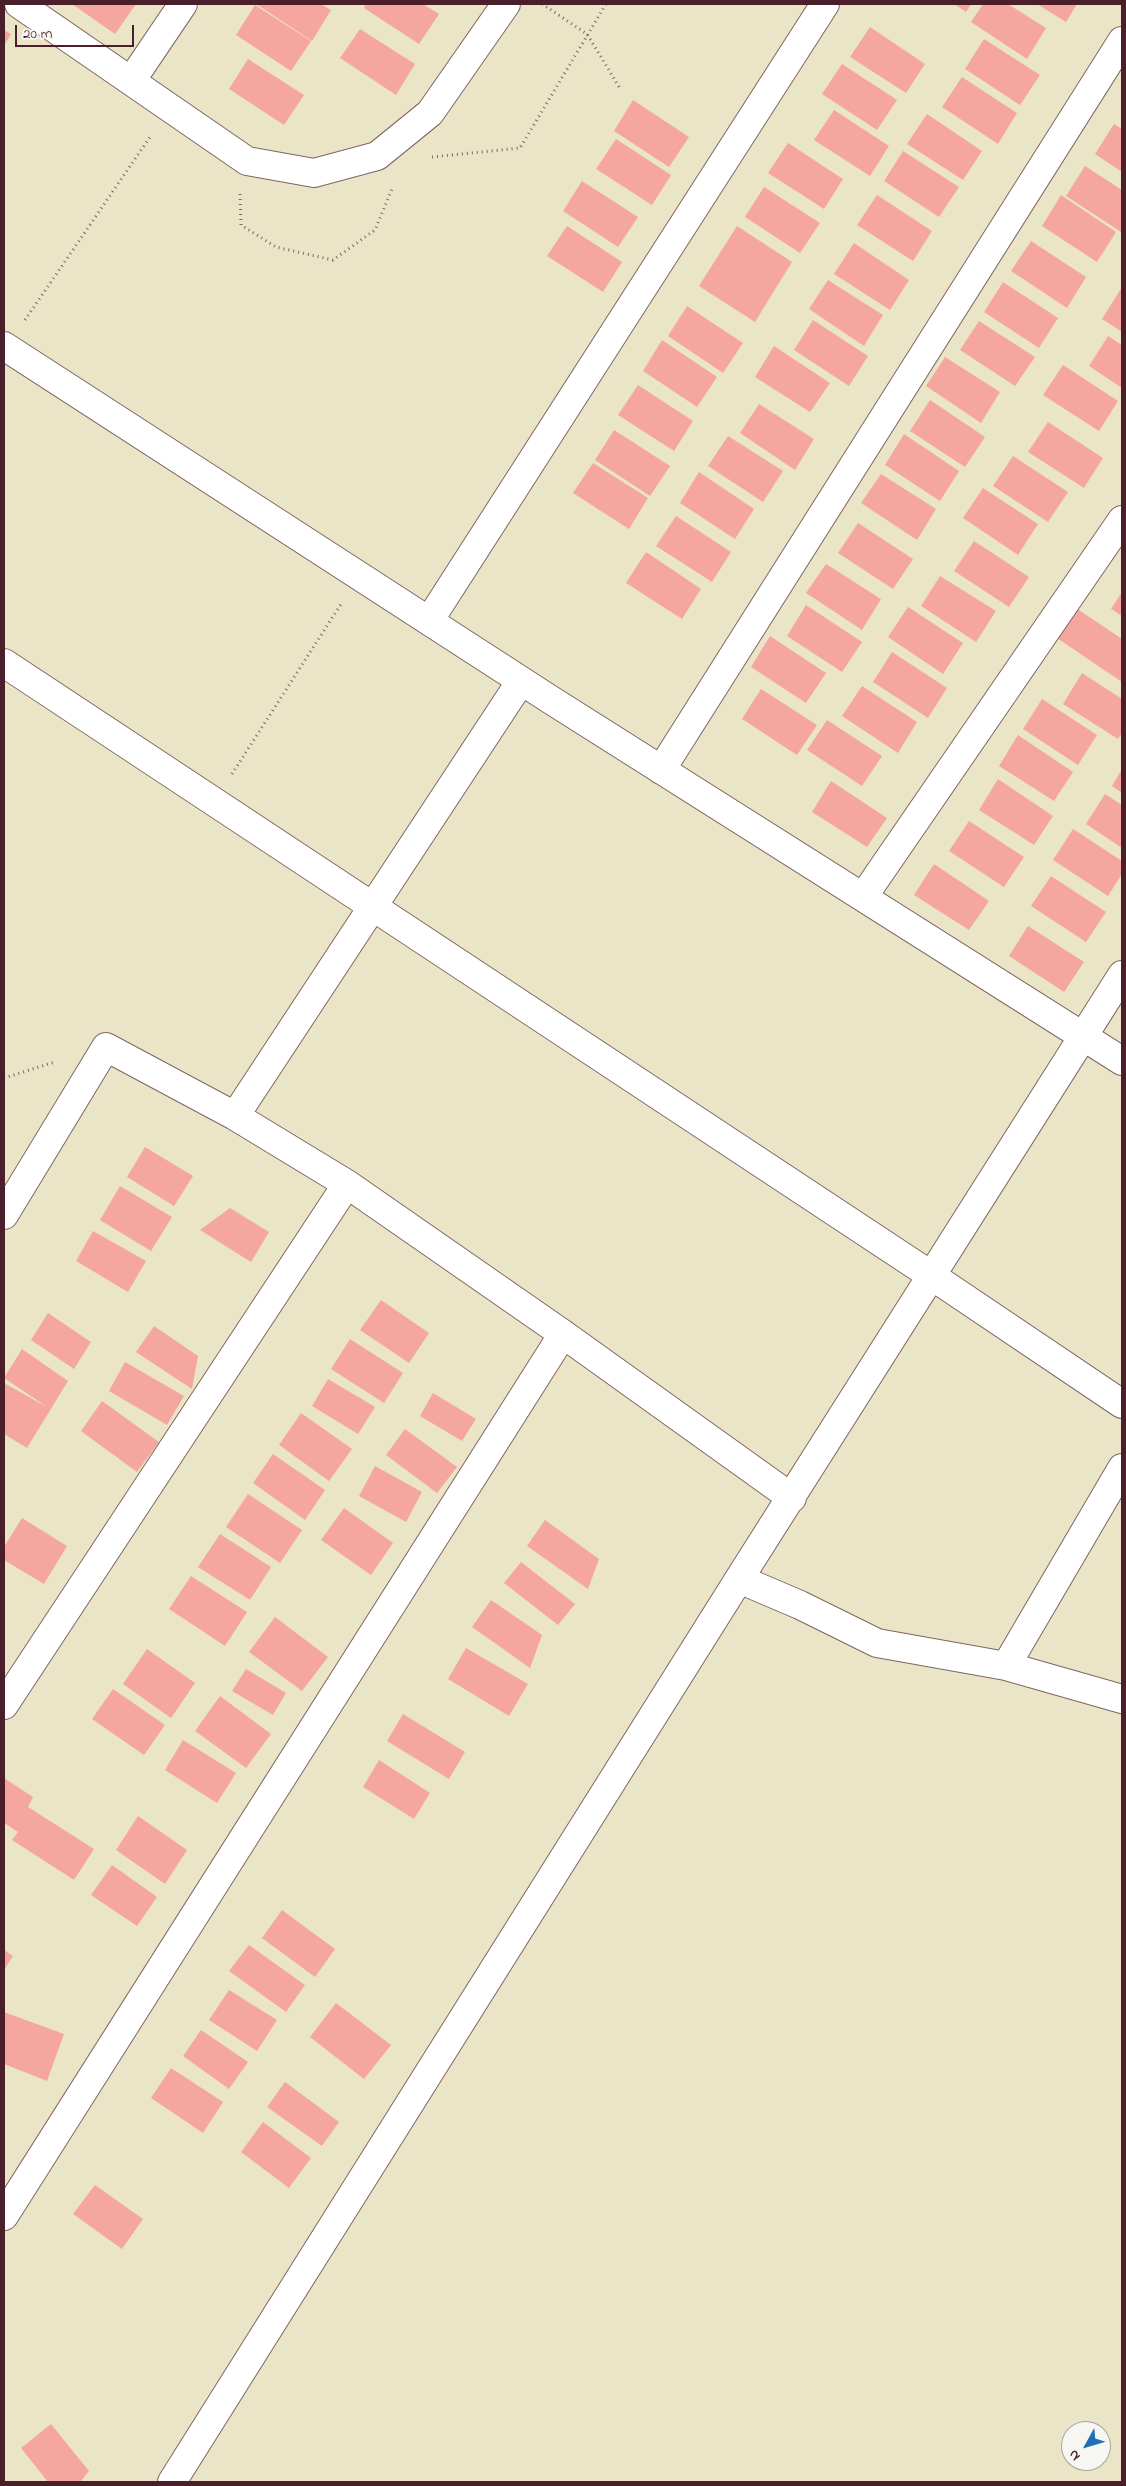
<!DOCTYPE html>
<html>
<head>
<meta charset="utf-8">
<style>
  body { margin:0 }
  #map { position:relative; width:1126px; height:2486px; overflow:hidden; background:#ebe5c8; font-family:"Indie Flower",sans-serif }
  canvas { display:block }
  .frame { position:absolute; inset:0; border:5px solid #4a1f2b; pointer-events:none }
  .north { position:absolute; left:1061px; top:2421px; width:50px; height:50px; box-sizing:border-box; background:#f6f6f2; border:1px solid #b1a0a2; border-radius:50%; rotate:231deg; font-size:14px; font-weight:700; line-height:20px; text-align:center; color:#4a1f2b }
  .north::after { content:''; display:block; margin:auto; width:18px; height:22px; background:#1f6fb2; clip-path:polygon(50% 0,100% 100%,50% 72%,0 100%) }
  .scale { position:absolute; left:15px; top:25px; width:119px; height:22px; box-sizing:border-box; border:2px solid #4a1f2b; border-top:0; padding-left:6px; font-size:15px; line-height:18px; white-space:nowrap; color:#4a1f2b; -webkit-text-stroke:4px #f6f6f2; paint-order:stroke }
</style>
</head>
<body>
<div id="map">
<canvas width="1126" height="2486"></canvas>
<div class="frame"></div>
<div class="north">N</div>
<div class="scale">20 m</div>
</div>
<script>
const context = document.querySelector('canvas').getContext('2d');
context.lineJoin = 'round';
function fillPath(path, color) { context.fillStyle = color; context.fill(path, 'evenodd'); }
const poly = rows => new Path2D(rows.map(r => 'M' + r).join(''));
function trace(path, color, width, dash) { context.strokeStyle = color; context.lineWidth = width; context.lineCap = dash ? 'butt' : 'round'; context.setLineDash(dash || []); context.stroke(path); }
const building = poly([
  [72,4,136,4,115,34],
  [256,4,321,4,331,10,312,41],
  [366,4,423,4,439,14,419,44,364,8],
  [954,4,971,4,966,12],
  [983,4,1008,4,1046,28,1027,59,971,22],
  [1037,4,1077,4,1066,22],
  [255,5,311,41,291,71,236,35],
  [870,27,925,64,906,93,850,57],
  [360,29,415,64,396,95,340,58],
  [4,30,11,34,4,46],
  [984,39,1040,75,1020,105,965,69],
  [248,59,304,95,284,125,229,89],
  [842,64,897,100,877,130,822,94],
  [962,77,1017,113,998,144,942,107],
  [633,100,689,137,669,167,614,131],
  [834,110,889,146,870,176,814,140],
  [927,114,982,151,963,180,907,144],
  [1114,124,1122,129,1122,172,1095,154],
  [616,139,671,175,652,205,596,169],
  [788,143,843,179,824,209,768,173],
  [903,151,959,187,939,217,884,181],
  [1085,166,1122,190,1121,232,1066,196],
  [582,181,638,217,618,247,563,211],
  [764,187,820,223,800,253,745,217],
  [877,195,932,231,913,261,857,225],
  [1061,195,1116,232,1097,262,1042,226],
  [567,226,622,262,603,292,547,256],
  [737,226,792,262,755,322,699,286],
  [1031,241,1086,277,1067,308,1011,271],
  [854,243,909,280,890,310,834,274],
  [828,280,883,315,864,346,809,309],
  [1003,282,1058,318,1039,348,984,312],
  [1122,287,1122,332,1102,319],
  [687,306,743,343,723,373,668,336],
  [813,320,868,356,849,386,794,350],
  [979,321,1035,357,1015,386,960,350],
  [1108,336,1122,345,1122,388,1089,366],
  [662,340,717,377,697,407,643,371],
  [774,346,830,383,810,412,755,377],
  [945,357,1000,392,981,423,926,386],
  [1063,365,1118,401,1099,431,1043,395],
  [638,385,693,421,674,451,618,415],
  [930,400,985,437,965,467,910,431],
  [759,404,814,439,795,470,740,433],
  [1048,422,1103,458,1084,488,1028,452],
  [614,430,670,466,650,496,595,460],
  [904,434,959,471,940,501,885,465],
  [728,436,783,471,763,502,708,466],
  [1013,456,1068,492,1048,522,993,486],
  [593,463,648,498,629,529,573,493],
  [699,472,754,509,735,539,680,503],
  [881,474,936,509,917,540,861,503],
  [983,488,1038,524,1018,555,963,518],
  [676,516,731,552,712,582,656,546],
  [858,523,913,559,893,589,838,553],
  [974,541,1029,577,1009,607,954,571],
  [646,552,701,589,682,619,626,583],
  [826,564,881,599,862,630,806,593],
  [940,576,996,611,976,642,921,606],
  [1122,592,1122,616,1111,609],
  [1070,604,1122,639,1122,682,1051,634],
  [806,605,862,642,842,672,787,636],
  [908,607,963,643,943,674,888,637],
  [770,636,826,673,806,703,751,667],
  [892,652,947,688,928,718,873,682],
  [1082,673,1122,699,1122,733,1118,739,1063,704],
  [862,686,917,722,898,753,842,716],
  [761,689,817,725,797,755,742,719],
  [1042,699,1097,735,1078,765,1023,729],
  [827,720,882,756,862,786,807,750],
  [1018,735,1073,772,1054,801,999,766],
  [1122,769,1122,793,1112,786],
  [998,779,1053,816,1034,845,979,810],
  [831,781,887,818,867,847,812,812],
  [1105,794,1122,805,1122,848,1086,824],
  [969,821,1024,857,1004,887,949,851],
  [1073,829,1122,861,1122,874,1108,896,1053,860],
  [934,864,989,901,969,930,914,895],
  [1051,876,1106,912,1086,942,1031,906],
  [1028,926,1084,962,1064,992,1009,956],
  [145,1147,193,1176,174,1206,127,1177],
  [120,1186,172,1217,151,1251,100,1220],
  [230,1208,269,1232,251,1262,200,1230],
  [93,1231,146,1261,128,1292,76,1261],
  [381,1300,429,1333,409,1363,360,1330],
  [48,1313,91,1342,74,1369,31,1340],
  [154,1326,198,1356,192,1389,136,1352],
  [350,1339,403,1373,384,1403,331,1369],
  [22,1349,68,1381,27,1448,4,1434,4,1383,47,1407,4,1378],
  [125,1362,184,1396,167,1425,109,1391],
  [328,1379,375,1407,358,1434,312,1406],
  [433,1393,476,1419,462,1441,420,1416],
  [102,1401,159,1442,137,1472,81,1431],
  [301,1413,352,1449,329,1481,279,1445],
  [405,1429,457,1467,437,1493,386,1455],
  [273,1454,325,1490,305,1520,253,1483],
  [375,1466,422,1492,406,1522,359,1496],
  [248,1494,302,1530,280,1563,226,1527],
  [344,1508,393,1543,371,1575,321,1540],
  [22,1518,67,1546,44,1584,4,1560,4,1547],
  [545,1520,599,1559,588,1589,527,1546],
  [220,1534,271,1567,250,1600,198,1567],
  [521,1562,575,1604,558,1625,504,1583],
  [191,1576,247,1612,225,1646,169,1609],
  [491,1600,542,1635,530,1668,472,1627],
  [275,1617,328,1657,302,1691,249,1652],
  [466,1648,528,1684,509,1716,448,1679],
  [147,1649,195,1683,171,1718,123,1684],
  [246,1669,286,1693,273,1715,232,1691],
  [113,1689,165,1725,144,1755,92,1719],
  [220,1696,271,1734,246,1768,195,1731],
  [403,1714,465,1752,449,1779,387,1741],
  [183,1740,236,1773,217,1803,165,1770],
  [379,1760,430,1793,414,1819,363,1787],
  [4,1778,33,1797,28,1807,94,1849,74,1880,12,1840,18,1832,4,1823],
  [138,1816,187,1850,165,1884,116,1850],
  [112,1865,157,1897,137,1926,91,1895],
  [282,1910,335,1949,315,1977,262,1938],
  [249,1945,305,1985,286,2012,229,1971],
  [4,1950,13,1956,4,1970],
  [229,1990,277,2020,257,2051,209,2020],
  [336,2003,391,2045,364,2079,310,2037],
  [4,2012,64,2034,47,2081,4,2064],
  [201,2030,248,2062,229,2089,183,2056],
  [171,2068,223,2102,203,2133,151,2098],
  [285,2082,339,2122,322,2146,267,2107],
  [263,2122,311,2158,289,2188,241,2152],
  [95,2185,143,2219,122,2249,73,2214],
  [51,2424,89,2471,80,2482,48,2482,21,2448]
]);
const path = poly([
  [542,4,587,34,621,90],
  [432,157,520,148,606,4],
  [240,194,241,225,276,247,333,260,375,230,392,189],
  [25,320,150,137],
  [232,774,341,604],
  [4,1078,55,1062]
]);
const minor = poly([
  [19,4,247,161,314,173,377,156,430,113,506,4],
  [131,81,183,4],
  [4,346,551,700,1122,1061],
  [429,621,825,4],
  [4,663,932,1276,1122,1404],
  [661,770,1122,41],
  [863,897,1122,520],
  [235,1116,521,681],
  [4,1215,106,1047,235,1116,347,1184,563,1334,792,1498],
  [739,1579,800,1605,877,1643,1006,1666,1122,1699],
  [1006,1666,1122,1468],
  [4,1705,347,1184],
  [4,2216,563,1334],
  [172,2482,739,1579,1122,975]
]);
fillPath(building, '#f5a69f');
trace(minor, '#826462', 30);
trace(path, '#826462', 3, [1, 4]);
trace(minor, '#fff', 28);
</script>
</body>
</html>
